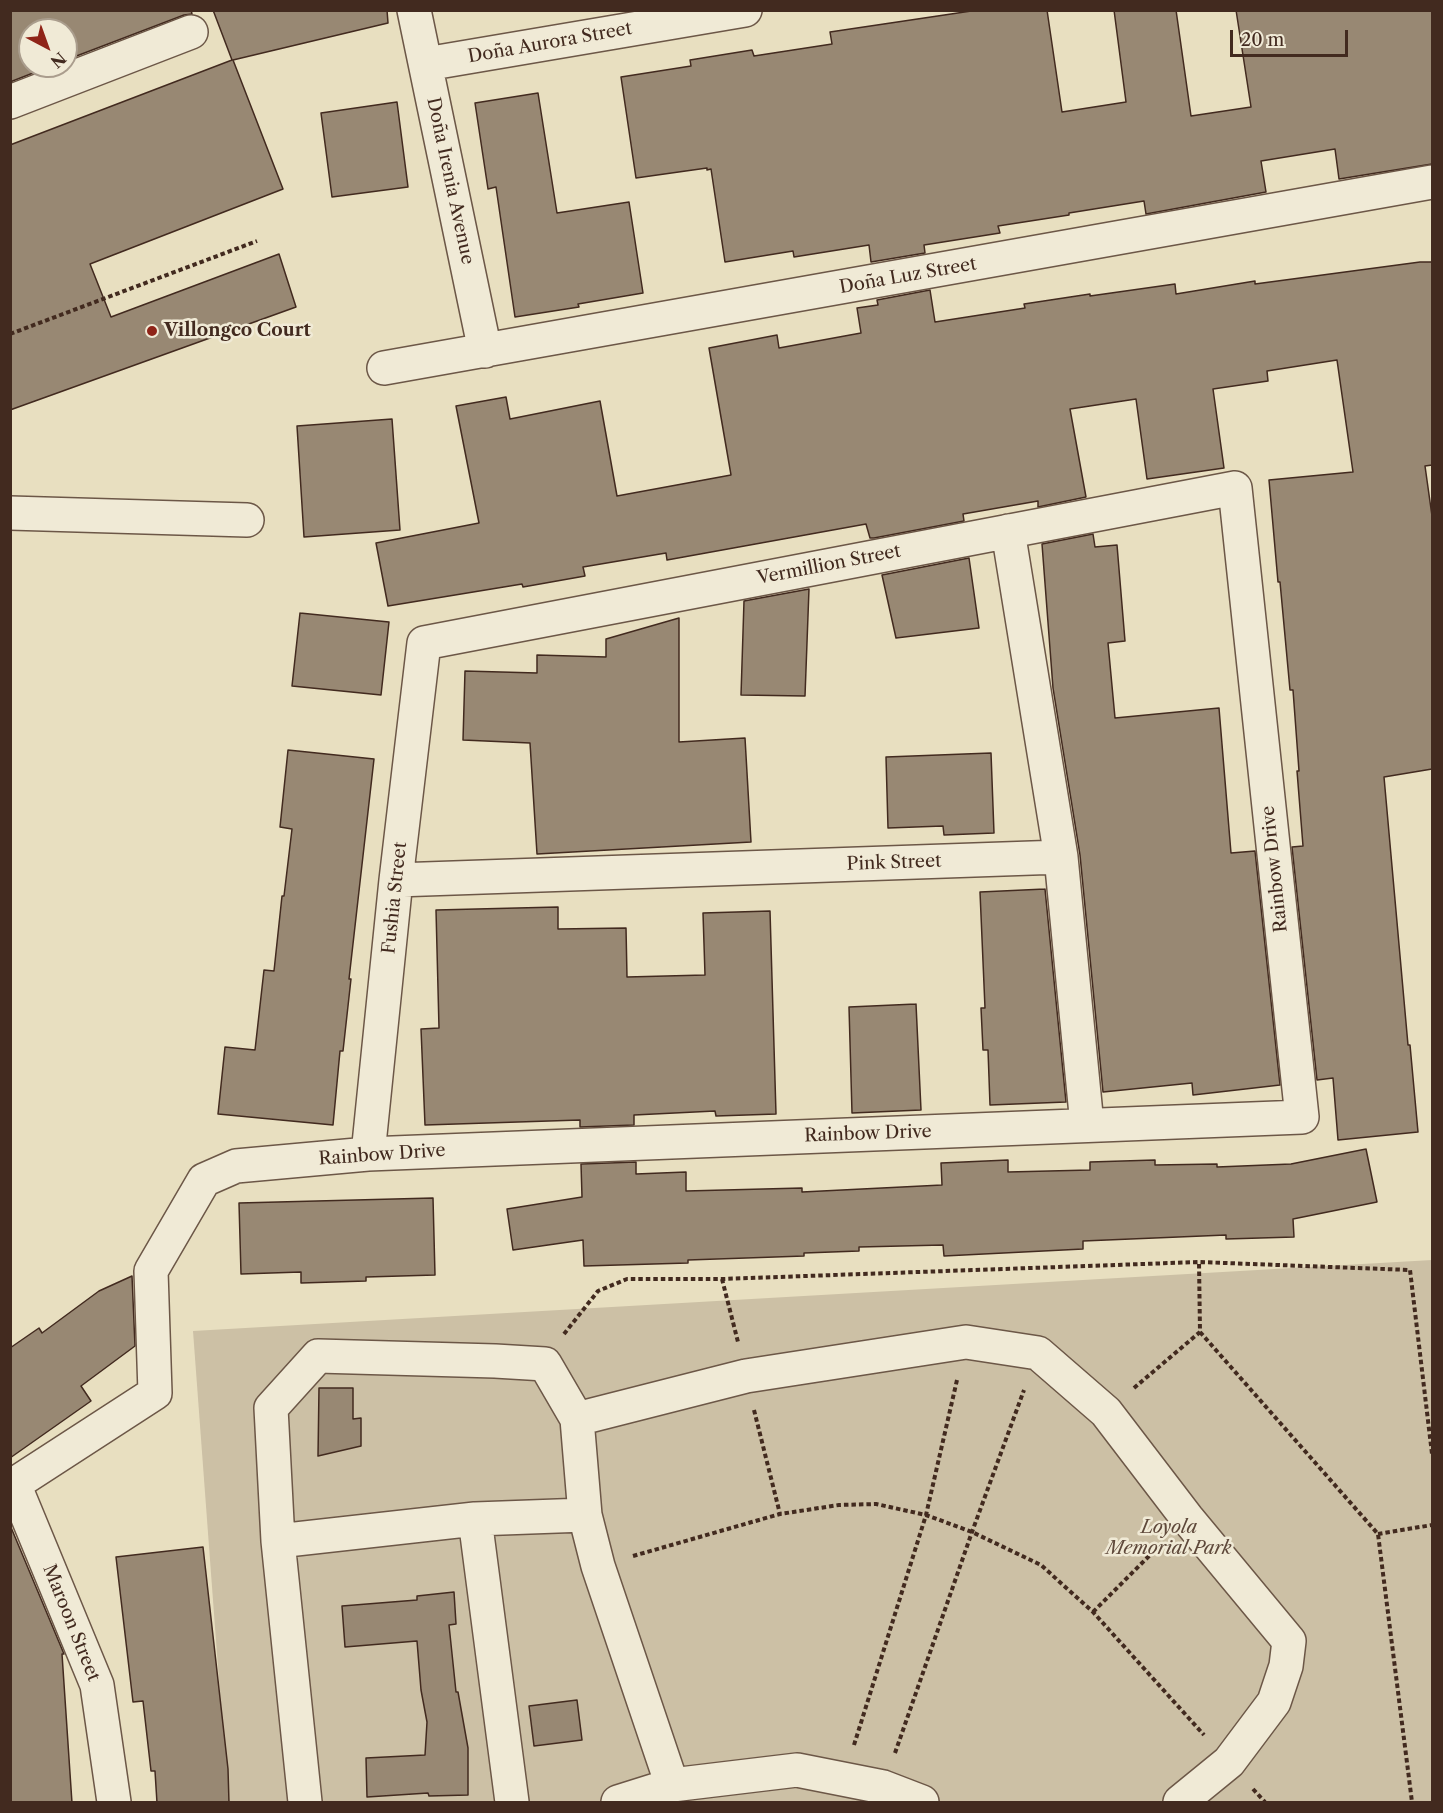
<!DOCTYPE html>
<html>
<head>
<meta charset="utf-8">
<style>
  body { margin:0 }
  #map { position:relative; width:1443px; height:1813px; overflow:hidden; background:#e8dfc0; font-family:"Libre Caslon Text",serif }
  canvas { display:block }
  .frame { position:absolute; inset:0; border:12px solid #422a1f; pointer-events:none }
  .north { position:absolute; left:18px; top:18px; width:60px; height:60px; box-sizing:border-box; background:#f0ead6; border:2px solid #aa9d8d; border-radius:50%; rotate:139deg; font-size:16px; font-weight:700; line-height:24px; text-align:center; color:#422a1f }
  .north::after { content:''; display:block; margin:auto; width:21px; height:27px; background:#8f2418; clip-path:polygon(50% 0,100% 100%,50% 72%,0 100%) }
  .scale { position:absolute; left:1230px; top:30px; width:118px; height:27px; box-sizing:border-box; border:3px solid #422a1f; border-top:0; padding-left:8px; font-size:18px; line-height:21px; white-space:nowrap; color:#422a1f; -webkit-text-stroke:4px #f0ead6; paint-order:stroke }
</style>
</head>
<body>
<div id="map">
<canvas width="1443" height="1813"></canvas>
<div class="frame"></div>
<div class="north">N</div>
<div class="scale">20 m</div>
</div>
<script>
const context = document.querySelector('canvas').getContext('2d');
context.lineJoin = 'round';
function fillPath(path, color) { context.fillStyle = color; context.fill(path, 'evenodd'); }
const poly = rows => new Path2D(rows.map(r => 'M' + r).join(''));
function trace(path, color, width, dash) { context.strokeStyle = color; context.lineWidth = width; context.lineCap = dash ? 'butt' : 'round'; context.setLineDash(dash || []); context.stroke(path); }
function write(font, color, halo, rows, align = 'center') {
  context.font = font + ' "Libre Caslon Text",serif'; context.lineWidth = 5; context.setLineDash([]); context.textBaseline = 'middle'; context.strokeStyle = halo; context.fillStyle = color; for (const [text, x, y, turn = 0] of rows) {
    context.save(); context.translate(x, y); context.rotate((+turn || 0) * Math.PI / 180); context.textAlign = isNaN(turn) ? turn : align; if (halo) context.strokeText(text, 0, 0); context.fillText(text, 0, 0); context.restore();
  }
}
const green = poly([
  [1432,1260,1432,1802,228,1802,193,1331]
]);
const building = poly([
  [10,10,191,10,192,14,184,15,66,60,66,30,30,30,30,66,51,66,10,82,10,10],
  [213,10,387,10,388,23,233,60,283,189,90,264,111,317,279,254,296,307,10,410,10,145,232,60,213,10],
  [978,10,1047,10,1062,112,1126,102,1114,10,1176,10,1191,116,1251,107,1236,10,1432,10,1432,164,1339,179,1335,149,1261,161,1266,192,1146,214,1144,201,1069,213,1069,215,998,226,1000,233,924,245,925,253,871,262,869,245,794,257,793,251,725,262,711,169,707,170,707,168,636,178,621,77,691,66,690,60,752,50,754,56,832,44,830,32,978,10],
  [538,93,557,213,629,202,643,293,578,304,579,307,515,317,496,187,488,189,475,103,538,93],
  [397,102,408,187,332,197,321,113,397,102],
  [1420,262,1432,262,1432,465,1425,466,1432,516,1432,769,1384,777,1408,1045,1410,1045,1418,1132,1338,1140,1333,1078,1317,1080,1292,847,1303,846,1297,771,1299,771,1293,690,1290,690,1280,582,1278,582,1269,480,1353,472,1337,360,1267,371,1268,381,1213,389,1224,468,1147,479,1136,399,1070,409,1086,497,1038,507,1038,501,963,514,964,521,874,538,870,538,866,524,667,560,666,553,583,567,585,576,523,587,522,584,388,606,376,543,479,523,456,406,506,397,510,419,600,401,617,496,731,475,709,348,777,335,779,348,861,333,857,308,878,305,877,300,930,290,935,322,1025,308,1024,304,1090,294,1090,296,1175,284,1176,294,1255,281,1255,284,1420,262],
  [392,419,400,530,304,537,297,426,392,419],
  [1093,534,1095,547,1117,545,1125,641,1108,643,1115,718,1219,708,1231,853,1255,851,1280,1085,1193,1095,1192,1083,1103,1092,1080,855,1053,688,1042,544,1093,534],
  [969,558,979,628,896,638,882,575,969,558],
  [809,589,805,696,741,695,744,601,809,589],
  [300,613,389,622,381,695,292,686,300,613],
  [679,618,679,742,745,738,751,842,537,854,530,743,463,740,465,671,537,673,537,655,606,657,606,639,679,618],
  [288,750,374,759,349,979,351,979,343,1051,340,1051,333,1125,218,1114,225,1047,255,1050,264,970,274,971,282,896,284,896,292,829,280,827,288,750],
  [991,753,994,833,944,835,943,826,888,828,886,757,991,753],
  [1045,889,1066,1102,990,1105,988,1050,983,1050,981,1008,985,1008,980,892,1045,889],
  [558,907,558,929,626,928,627,977,705,975,703,913,770,911,776,1114,716,1116,715,1111,634,1115,634,1125,580,1127,580,1120,425,1125,421,1029,439,1028,436,910,558,907],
  [916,1004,921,1110,852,1113,849,1007,916,1004],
  [1366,1149,1377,1202,1293,1219,1294,1237,1226,1239,1226,1235,1083,1241,1083,1249,944,1256,943,1245,859,1247,859,1251,804,1253,804,1256,688,1260,688,1263,584,1266,583,1240,513,1250,507,1209,582,1197,581,1164,636,1162,636,1174,686,1172,686,1191,802,1188,802,1192,942,1185,941,1163,1008,1160,1008,1172,1090,1170,1090,1162,1155,1160,1155,1165,1217,1164,1217,1167,1291,1164,1366,1149],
  [433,1198,435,1275,366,1277,366,1281,301,1283,301,1272,241,1274,239,1203,433,1198],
  [132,1276,135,1346,81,1386,91,1401,10,1458,10,1348,39,1328,42,1333,99,1291,132,1276],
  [319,1388,353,1388,353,1419,361,1418,361,1446,318,1456,319,1388],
  [10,1525,64,1654,62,1654,72,1803,10,1803,10,1525],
  [203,1547,228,1769,229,1803,157,1803,155,1771,151,1771,143,1701,133,1702,116,1557,203,1547],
  [454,1592,456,1624,449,1625,456,1692,458,1692,468,1748,468,1795,429,1796,428,1793,367,1797,366,1758,425,1755,427,1722,421,1690,417,1641,345,1647,342,1606,417,1600,417,1596,454,1592],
  [577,1700,582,1740,534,1746,529,1706,577,1700]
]);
const path = poly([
  [10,334,257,241],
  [722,1279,738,1342],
  [1200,1332,1378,1534,1412,1802],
  [564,1334,598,1291,627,1279,722,1279,1199,1262,1410,1270,1432,1454],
  [1134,1388,1200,1332,1199,1262],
  [754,1410,780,1514],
  [1378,1534,1432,1525],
  [633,1556,780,1514,839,1505,876,1504,926,1515,972,1532,1041,1565,1093,1612,1204,1735],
  [1093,1612,1160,1545],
  [854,1745,926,1515,957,1380],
  [895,1753,972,1532,1024,1390],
  [1253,1789,1265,1802]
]);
const minor = poly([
  [414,10,485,351],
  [426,64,745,10],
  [10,102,191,32],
  [384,368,1432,182],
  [10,513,247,520],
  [1008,531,1061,857,1087,1125],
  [396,880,1061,857],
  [14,1484,97,1685,114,1802],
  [10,1487,155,1393,151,1271,204,1180,236,1166,368,1154,1302,1117,1235,488,424,643,396,880,368,1154],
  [475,1519,512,1802],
  [278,1541,475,1519,585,1515],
  [672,1785,598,1566,585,1515,577,1419,746,1376,966,1342,1038,1353,1106,1412,1187,1518,1289,1641,1286,1666,1274,1702,1229,1762,1180,1802],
  [305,1802,278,1541,271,1408,318,1356,495,1361,545,1364,577,1419],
  [618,1802,672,1785,797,1770,883,1787,922,1802]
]);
const markers = [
  [152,331,6,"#8f2418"]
];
const streetNames = [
  ["Doña Aurora Street",550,43,-10],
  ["Doña Irenia Avenue",450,181,78],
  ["Doña Luz Street",908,276,-10],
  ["Vermillion Street",829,565,-11],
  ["Pink Street",894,863,-2],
  ["Rainbow Drive",1275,869,-96],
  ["Fushia Street",395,898,-84],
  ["Rainbow Drive",868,1134,-2],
  ["Rainbow Drive",382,1155,-4],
  ["Maroon Street",71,1623,68]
];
const poiNames = [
  ["Villongco Court",164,331]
];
const parkNames = [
  ["Loyola",1169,1528],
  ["Memorial Park",1169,1549]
];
fillPath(green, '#ccc0a5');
fillPath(building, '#988873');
trace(building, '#422a1f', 1.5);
trace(minor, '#6c5747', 36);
trace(path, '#422a1f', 4, [4.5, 3]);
trace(minor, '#f0ead6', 33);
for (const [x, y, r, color] of markers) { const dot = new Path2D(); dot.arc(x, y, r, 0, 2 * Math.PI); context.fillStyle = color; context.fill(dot); trace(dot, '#f0ead6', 2); }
write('18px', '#422a1f', '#f0ead6', streetNames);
write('bold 18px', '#422a1f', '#f0ead6', poiNames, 'left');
write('italic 18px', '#5e483a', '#f0ead6', parkNames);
</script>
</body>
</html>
